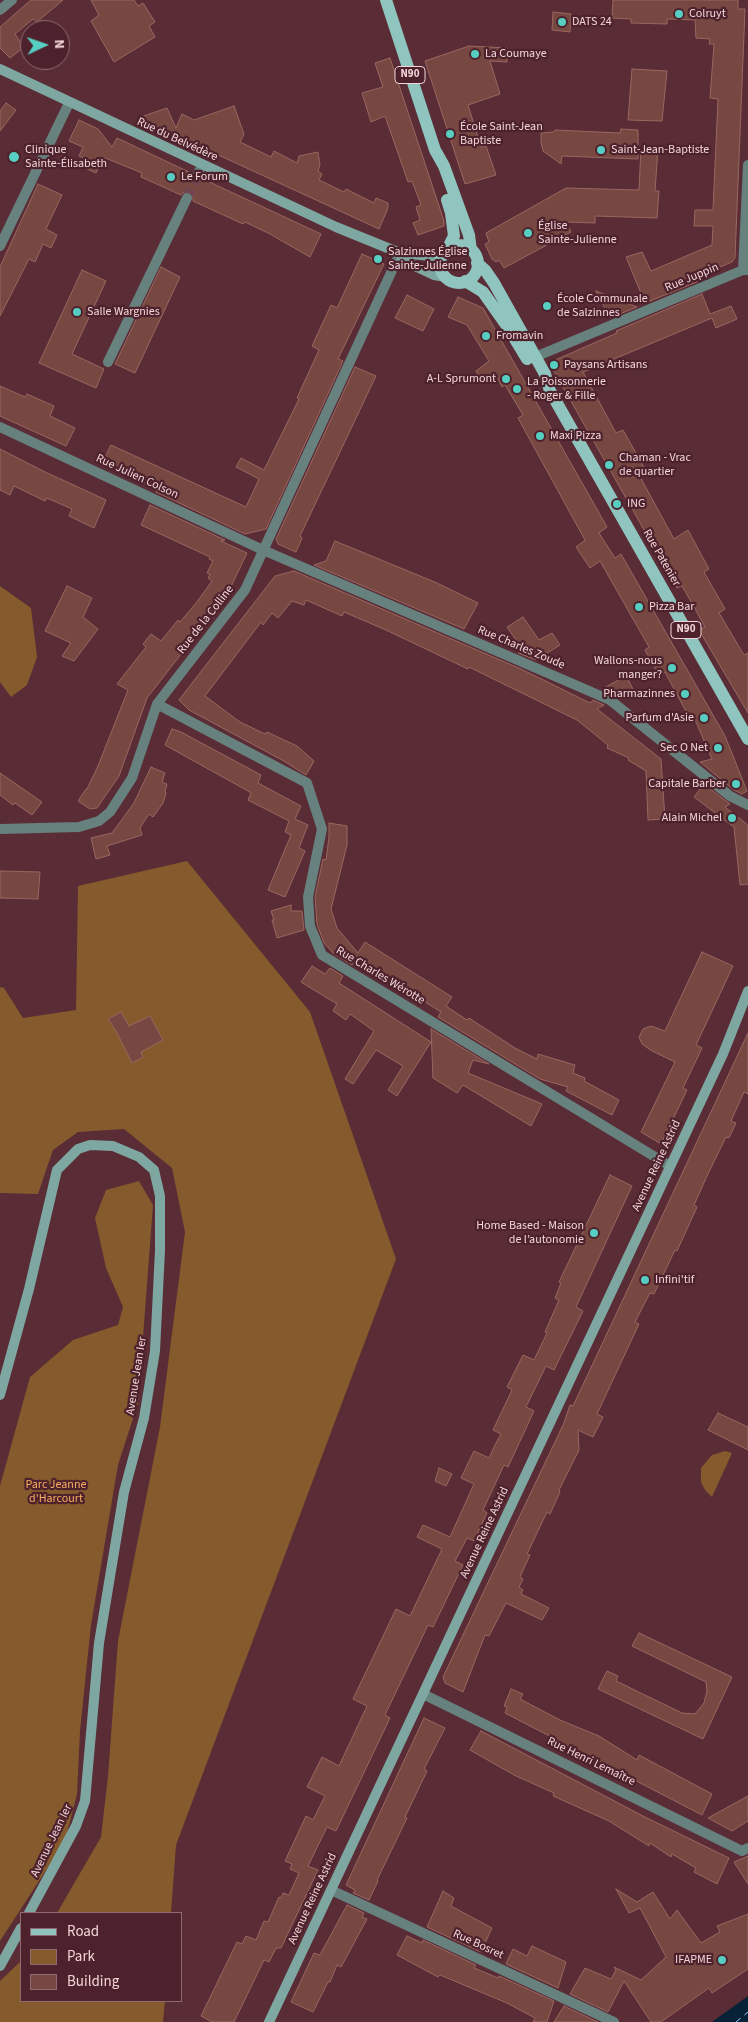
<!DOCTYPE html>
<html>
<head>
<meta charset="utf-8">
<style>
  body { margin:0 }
  #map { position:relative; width:748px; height:2022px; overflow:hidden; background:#592c36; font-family:"Source Sans 3",sans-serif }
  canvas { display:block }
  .legend { position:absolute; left:20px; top:1912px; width:162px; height:90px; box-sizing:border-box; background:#4d222c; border:1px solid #8f6a71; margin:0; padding:6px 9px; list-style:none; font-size:15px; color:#f2d5d9 }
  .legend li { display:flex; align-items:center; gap:10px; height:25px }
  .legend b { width:25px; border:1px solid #8f6a71 }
  .north { position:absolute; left:20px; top:20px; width:50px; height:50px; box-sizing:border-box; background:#4d222c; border:1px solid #8f6a71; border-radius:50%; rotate:87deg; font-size:14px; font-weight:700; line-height:20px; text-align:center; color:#f2d5d9 }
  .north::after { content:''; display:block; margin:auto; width:18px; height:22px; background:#57cec2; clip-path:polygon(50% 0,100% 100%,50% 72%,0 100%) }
</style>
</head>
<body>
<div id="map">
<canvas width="748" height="2022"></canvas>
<ul class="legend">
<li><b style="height:6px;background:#8fc5be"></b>Road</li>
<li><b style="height:14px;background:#855a2c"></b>Park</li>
<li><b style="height:14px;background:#774742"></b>Building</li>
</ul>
<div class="north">N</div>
</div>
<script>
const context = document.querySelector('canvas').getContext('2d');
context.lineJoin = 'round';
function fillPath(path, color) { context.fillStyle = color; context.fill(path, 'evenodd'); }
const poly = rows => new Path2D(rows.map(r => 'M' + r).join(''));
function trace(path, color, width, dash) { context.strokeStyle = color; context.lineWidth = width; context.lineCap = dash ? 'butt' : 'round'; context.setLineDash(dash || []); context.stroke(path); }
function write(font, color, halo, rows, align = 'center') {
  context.font = font + ' "Source Sans 3",sans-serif'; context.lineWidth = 4.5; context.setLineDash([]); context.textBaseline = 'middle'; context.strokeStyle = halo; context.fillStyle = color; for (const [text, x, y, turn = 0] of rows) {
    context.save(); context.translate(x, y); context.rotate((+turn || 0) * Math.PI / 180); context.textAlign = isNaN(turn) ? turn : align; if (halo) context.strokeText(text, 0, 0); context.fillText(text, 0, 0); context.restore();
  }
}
const green = poly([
  [0,586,31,608,37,657,27,685,11,697,0,682],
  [187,861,310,1012,396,1259,176,1845,171,1913,57,1913,101,1837,108,1776,118,1641,160,1427,185,1232,172,1168,124,1129,78,1132,53,1150,38,1194,0,1193,0,987,4,988,23,1018,76,1010,78,886],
  [139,1181,153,1205,138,1403,118,1465,91,1625,80,1731,77,1794,65,1841,0,1941,0,1486,30,1377,73,1340,118,1325,123,1307,106,1268,95,1218,106,1190],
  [725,1451,732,1453,712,1497,705,1490,701,1482,701,1468,712,1455],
  [21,1961,21,2001,165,2001,163,2022,0,2022,0,1981]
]);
const water = poly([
  [748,1996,748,2022,712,2022]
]);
const ferry = poly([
  [736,2022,748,2012]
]);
const building = poly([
  [31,0,63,0,37,22,33,19,15,34,24,47,10,58,0,48,0,27,31,0],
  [91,0,134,0,138,6,143,3,155,22,149,26,155,37,114,62,91,21,99,15,91,0],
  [613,0,738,0,738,9,745,9,735,258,732,262,696,277,697,282,645,303,626,257,642,252,651,271,712,245,713,226,694,226,695,210,713,210,718,99,710,98,714,44,709,44,710,39,696,38,695,20,667,19,667,24,631,23,631,19,612,18,613,0],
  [553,12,571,14,570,32,552,30,553,12],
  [469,46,507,48,507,62,490,61,500,94,468,105,481,147,486,146,496,175,465,184,425,61,469,46],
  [390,58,444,221,444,226,418,235,413,223,420,220,416,207,421,205,412,181,408,182,385,116,371,122,362,93,383,87,375,63,390,58],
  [632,69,667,71,662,121,628,120,632,69],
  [6,103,16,110,0,131,0,111,6,103],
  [234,106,244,134,240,142,271,157,274,151,297,163,299,156,318,152,320,165,318,171,322,174,319,180,344,192,346,189,374,203,376,198,388,203,388,208,379,229,138,118,167,108,176,128,182,114,194,120,234,106],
  [79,120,98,129,112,147,117,138,191,173,190,177,194,182,198,183,203,179,321,234,310,257,270,234,245,222,243,224,193,201,193,195,190,192,184,192,181,195,141,177,142,173,103,157,96,173,85,168,88,160,79,156,83,147,69,141,79,120],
  [621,129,638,130,638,159,562,156,561,164,543,151,541,142,541,133,553,132,555,130,620,133,621,129],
  [641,148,658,149,655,191,659,191,657,218,595,216,595,223,566,222,571,232,504,268,499,260,496,262,492,259,485,244,489,242,486,233,566,188,639,190,641,148],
  [38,184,62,195,46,229,57,235,51,248,43,244,35,262,29,259,0,316,0,267,38,184],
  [362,254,384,264,338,359,343,361,266,529,245,534,156,492,157,489,102,463,111,445,246,507,259,479,236,467,241,458,264,470,299,399,297,398,319,350,312,346,331,305,337,308,362,254],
  [161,267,180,277,135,373,115,364,161,267],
  [82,270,106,281,72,354,104,369,96,388,39,363,82,270],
  [596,291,637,307,610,318,596,291],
  [702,294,710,314,731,306,737,319,716,328,712,318,583,372,616,433,623,430,646,471,639,475,674,539,688,530,709,569,704,572,725,609,719,613,744,655,748,653,748,713,699,630,705,627,689,598,682,586,677,588,551,366,553,361,617,333,616,331,702,294],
  [407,295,434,309,423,331,395,318,407,295],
  [458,297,483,308,607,527,599,533,615,558,621,554,725,736,747,791,742,794,734,790,700,762,712,759,693,715,689,717,665,672,659,675,645,650,649,647,600,561,590,568,576,547,585,540,518,418,523,415,505,385,502,387,495,373,482,381,476,371,489,361,467,325,448,317,458,297],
  [355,367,376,376,300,536,302,538,296,552,278,544,276,539,355,367],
  [0,386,25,397,27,394,54,406,50,416,75,428,66,446,0,416,0,386],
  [0,449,43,471,106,500,94,528,69,516,72,509,47,498,45,501,14,486,10,495,0,490,0,449],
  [150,505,225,540,221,541,247,553,227,595,147,698,119,776,97,808,90,809,78,801,86,789,87,789,98,766,128,690,117,684,146,647,143,644,151,634,161,641,178,620,180,622,197,602,212,581,208,578,210,574,207,573,213,561,209,559,210,557,141,525,150,505],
  [335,541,437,583,478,603,464,629,314,565,326,561,335,541],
  [294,571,521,669,590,703,593,700,604,705,597,709,661,759,665,819,648,820,646,771,628,760,629,758,607,748,608,745,577,720,469,667,468,669,386,630,344,612,342,616,306,600,304,605,292,601,278,618,272,613,263,625,261,622,205,696,240,722,265,734,267,732,297,746,314,761,306,775,282,760,189,710,179,700,275,576,294,571],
  [67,586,92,598,83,617,98,629,74,661,62,656,71,643,45,631,67,586],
  [523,617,539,640,552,633,560,645,536,660,518,653,523,650,507,627,523,617],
  [626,676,633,689,618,697,602,689,626,676],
  [172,729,181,732,261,775,258,783,301,806,295,819,308,825,299,848,305,851,285,897,268,890,291,835,285,832,289,821,248,800,251,793,248,791,165,745,172,729],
  [151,767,165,773,162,782,167,784,165,791,166,793,163,803,153,817,149,814,140,828,142,835,107,846,110,855,96,859,91,838,112,833,134,803,151,767],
  [0,773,42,802,32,815,15,803,13,805,0,795,0,773],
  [704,784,730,804,725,807,748,825,748,884,740,885,734,827,694,797,704,784],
  [329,823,347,826,347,845,331,909,337,928,358,953,365,942,452,997,446,1006,467,1020,469,1018,515,1048,537,1059,538,1054,575,1065,573,1073,585,1078,584,1081,619,1100,612,1115,566,1091,568,1087,540,1079,438,1017,441,1012,356,958,352,965,334,954,324,943,317,924,315,897,323,859,326,860,329,837,329,823],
  [0,871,40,872,38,899,0,898,0,871],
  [291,905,291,911,302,911,304,930,277,938,272,920,274,920,271,911,291,905],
  [702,952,733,966,696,1045,702,1048,683,1088,687,1090,661,1144,641,1132,675,1062,652,1051,642,1044,639,1037,643,1029,651,1026,665,1031,702,952],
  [312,966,325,974,330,968,343,976,339,983,431,1042,397,1096,388,1090,403,1066,376,1050,353,1084,345,1079,374,1031,350,1014,346,1020,333,1011,337,1004,301,982,312,966],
  [121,1012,129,1026,150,1016,163,1040,141,1052,143,1057,132,1063,116,1031,108,1019,121,1012],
  [431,1029,489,1064,473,1060,468,1073,542,1104,531,1126,463,1085,457,1093,433,1078,431,1029],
  [748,1033,748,1094,744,1092,731,1121,736,1123,729,1138,726,1137,707,1176,694,1205,697,1207,677,1251,675,1250,654,1294,650,1293,635,1322,639,1324,597,1414,603,1417,593,1437,578,1430,579,1450,559,1490,560,1492,550,1514,547,1512,527,1554,530,1555,520,1577,523,1579,519,1587,523,1590,521,1594,549,1608,542,1620,506,1603,489,1636,485,1635,463,1692,445,1683,443,1677,564,1423,570,1405,573,1406,748,1033],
  [610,1175,632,1186,576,1307,583,1311,554,1370,546,1366,526,1407,534,1411,508,1467,504,1465,483,1510,487,1513,474,1541,467,1538,455,1561,463,1565,433,1627,428,1625,385,1715,390,1718,336,1831,327,1827,308,1866,318,1870,281,1948,276,1948,269,1962,264,1960,234,2022,212,2022,201,2016,237,1942,242,1944,246,1936,256,1940,264,1921,268,1922,279,1897,281,1898,283,1893,289,1895,299,1873,290,1869,292,1864,285,1861,306,1816,313,1820,325,1796,307,1787,322,1757,339,1766,367,1706,353,1699,396,1609,410,1616,442,1549,417,1537,423,1525,450,1537,474,1484,461,1478,474,1451,489,1458,495,1445,501,1434,493,1430,512,1390,507,1387,523,1355,534,1360,547,1333,545,1332,559,1300,555,1298,561,1283,559,1282,610,1175],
  [718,1413,748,1427,748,1450,708,1430,718,1413],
  [439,1468,452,1474,446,1486,435,1481,439,1468],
  [639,1633,732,1677,703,1739,598,1689,607,1671,618,1676,616,1681,682,1713,695,1714,704,1703,707,1691,706,1682,632,1646,639,1633],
  [511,1689,523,1694,520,1699,560,1720,599,1736,637,1760,639,1755,712,1794,702,1815,505,1713,507,1707,504,1706,511,1689],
  [424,1718,445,1728,424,1769,427,1771,405,1817,407,1818,377,1880,378,1881,369,1900,353,1893,355,1890,346,1885,424,1718],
  [481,1731,643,1816,729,1858,717,1884,694,1872,696,1868,672,1854,671,1857,650,1843,649,1846,609,1821,553,1796,554,1793,514,1775,470,1750,481,1731],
  [748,1796,748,1821,732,1831,708,1818,748,1796],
  [748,1856,748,1884,734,1862,748,1856],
  [616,1889,637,1902,653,1892,670,1919,677,1910,701,1943,720,1932,717,1926,748,1914,748,1969,712,1993,709,1988,661,2022,651,2022,624,1981,608,2012,570,1994,585,1968,611,1979,616,1970,614,1967,641,1980,666,1957,640,1908,629,1913,616,1889],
  [443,1891,454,1898,451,1906,492,1928,481,1952,427,1927,443,1891],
  [347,1905,364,1913,362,1917,367,1919,341,1967,337,1965,330,1982,328,1982,313,2012,291,2002,314,1953,320,1955,347,1905],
  [407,1936,422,1943,423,1940,476,1965,474,1968,498,1978,499,1976,554,2001,547,2022,533,2022,535,2018,507,2003,440,1975,438,1977,397,1955,407,1936],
  [532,1946,566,1962,558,1988,506,1964,513,1949,527,1956,532,1946],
  [564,2006,598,2022,554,2022,564,2006]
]);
const minorTunnel = poly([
  [187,198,197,176]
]);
const minor = poly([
  [0,10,12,0],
  [197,176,202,165],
  [0,246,69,103],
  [743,270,748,165],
  [535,357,743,270,748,270],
  [108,362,187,198],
  [0,427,263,550,610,700,730,796,748,805],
  [157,704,307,783,322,829,308,897,310,926,322,955,670,1166],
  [0,829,79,827,99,821,110,812,132,778,157,704,245,590,400,253],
  [423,1694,742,1851,748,1848],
  [331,1890,614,2022]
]);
const secondary = poly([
  [0,69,336,227,400,253,441,257],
  [400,253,402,260,434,275,446,277],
  [0,1395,29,1289,57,1170,78,1149,90,1145,113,1146,139,1157,154,1170,160,1196,160,1250,155,1351,144,1418,124,1492,99,1643,85,1801,76,1826,29,1913],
  [0,1966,21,1928],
  [269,2022,723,1054,748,991]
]);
const primary = poly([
  [386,0,435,150,444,166,469,235,471,250],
  [447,200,451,213,454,236,448,248],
  '440 264a19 19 0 1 1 38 0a19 19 0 1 1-38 0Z',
  [477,263,485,270,494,283,545,374,550,391,748,739],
  [465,281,483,292,507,326,527,359]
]);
const markers = [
  [679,14,5,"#57cec2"],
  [562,22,5,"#57cec2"],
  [475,54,5,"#57cec2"],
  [450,134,5,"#57cec2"],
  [601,150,5,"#57cec2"],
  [14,157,6,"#57cec2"],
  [171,177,5,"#57cec2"],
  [528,233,5,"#57cec2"],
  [378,259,5,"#57cec2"],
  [547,306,5,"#57cec2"],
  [77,312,5,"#57cec2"],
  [486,336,5,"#57cec2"],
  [554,365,5,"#57cec2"],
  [506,379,5,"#57cec2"],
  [517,389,5,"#57cec2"],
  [540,436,5,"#57cec2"],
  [609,465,5,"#57cec2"],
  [617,504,5,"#57cec2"],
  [639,607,5,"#57cec2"],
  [672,668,5,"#57cec2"],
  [685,694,5,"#57cec2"],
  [704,718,5,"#57cec2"],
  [718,748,5,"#57cec2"],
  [736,784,5,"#57cec2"],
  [732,818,5,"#57cec2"],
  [594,1233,5,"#57cec2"],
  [645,1280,5,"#57cec2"],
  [722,1960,5,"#57cec2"]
];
const shields = [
  [410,75,30],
  [686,630,30]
];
const shieldNames = [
  ["N90",410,75],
  ["N90",686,630]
];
const poiNames = [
  ["Colruyt",689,14],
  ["DATS 24",572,22],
  ["La Coumaye",485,54],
  ["École Saint-Jean",460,127],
  ["Baptiste",460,141],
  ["Clinique",25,150],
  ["Sainte-Élisabeth",25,164],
  ["Saint-Jean-Baptiste",611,150],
  ["Le Forum",181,177],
  ["Église",538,226],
  ["Sainte-Julienne",538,240],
  ["Salzinnes Église",388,252],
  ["Sainte-Julienne",388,266],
  ["École Communale",557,299],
  ["de Salzinnes",557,313],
  ["Salle Wargnies",87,312],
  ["Fromavin",496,336],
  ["Paysans Artisans",564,365],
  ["A-L Sprumont",496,379,"right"],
  ["La Poissonnerie",527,382],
  ["- Roger & Fille",527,396],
  ["Maxi Pizza",550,436],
  ["Chaman - Vrac",619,458],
  ["de quartier",619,472],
  ["ING",627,504],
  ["Pizza Bar",649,607],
  ["Wallons-nous",662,661,"right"],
  ["manger?",662,675,"right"],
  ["Pharmazinnes",675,694,"right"],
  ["Parfum d'Asie",694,718,"right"],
  ["Sec O Net",708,748,"right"],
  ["Capitale Barber",726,784,"right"],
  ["Alain Michel",722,818,"right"],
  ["Home Based - Maison",584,1226,"right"],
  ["de l’autonomie",584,1240,"right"],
  ["Infini'tif",655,1280],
  ["IFAPME",712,1960,"right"]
];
const streetNames = [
  ["Rue du Belvédère",177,140,25],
  ["Rue Juppin",692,278,-23],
  ["Rue Julien Colson",137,477,25],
  ["Rue Patenier",661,558,60],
  ["Rue de la Colline",206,620,-52],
  ["Rue Charles Zoude",521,648,23],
  ["Rue Charles Wérotte",380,976,31],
  ["Avenue Reine Astrid",657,1166,-65],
  ["Avenue Jean Ier",137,1376,-81],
  ["Avenue Reine Astrid",485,1533,-65],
  ["Rue Henri Lemaître",591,1762,26],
  ["Avenue Jean Ier",52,1841,-64],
  ["Avenue Reine Astrid",313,1899,-65],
  ["Rue Bosret",478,1945,25]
];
const parkNames = [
  ["Parc Jeanne",56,1485],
  ["d'Harcourt",56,1499]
];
fillPath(green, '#855a2c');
fillPath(water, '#072136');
trace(ferry, '#8fc9fd', 1, [6, 5]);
fillPath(building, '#774742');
trace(building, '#9a6761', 1);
trace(minorTunnel, '#70454e', 10, [10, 5]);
trace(minor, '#67817e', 10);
trace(secondary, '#7ea7a2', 10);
trace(primary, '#8fc5be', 12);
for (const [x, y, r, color] of markers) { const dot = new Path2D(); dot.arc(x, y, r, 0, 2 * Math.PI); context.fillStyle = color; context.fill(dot); trace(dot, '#4d222c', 2); }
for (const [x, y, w] of shields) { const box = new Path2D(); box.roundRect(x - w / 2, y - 8.5, w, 17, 4); context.fillStyle = '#4d222c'; context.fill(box); trace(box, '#f2d5d9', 1); }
write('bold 11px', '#f2d5d9', null, shieldNames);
write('12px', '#f2d5d9', '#4d222c', poiNames, 'left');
write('12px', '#f2d5d9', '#4d222c', streetNames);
write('12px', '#f7ae60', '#4d222c', parkNames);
</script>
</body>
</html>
